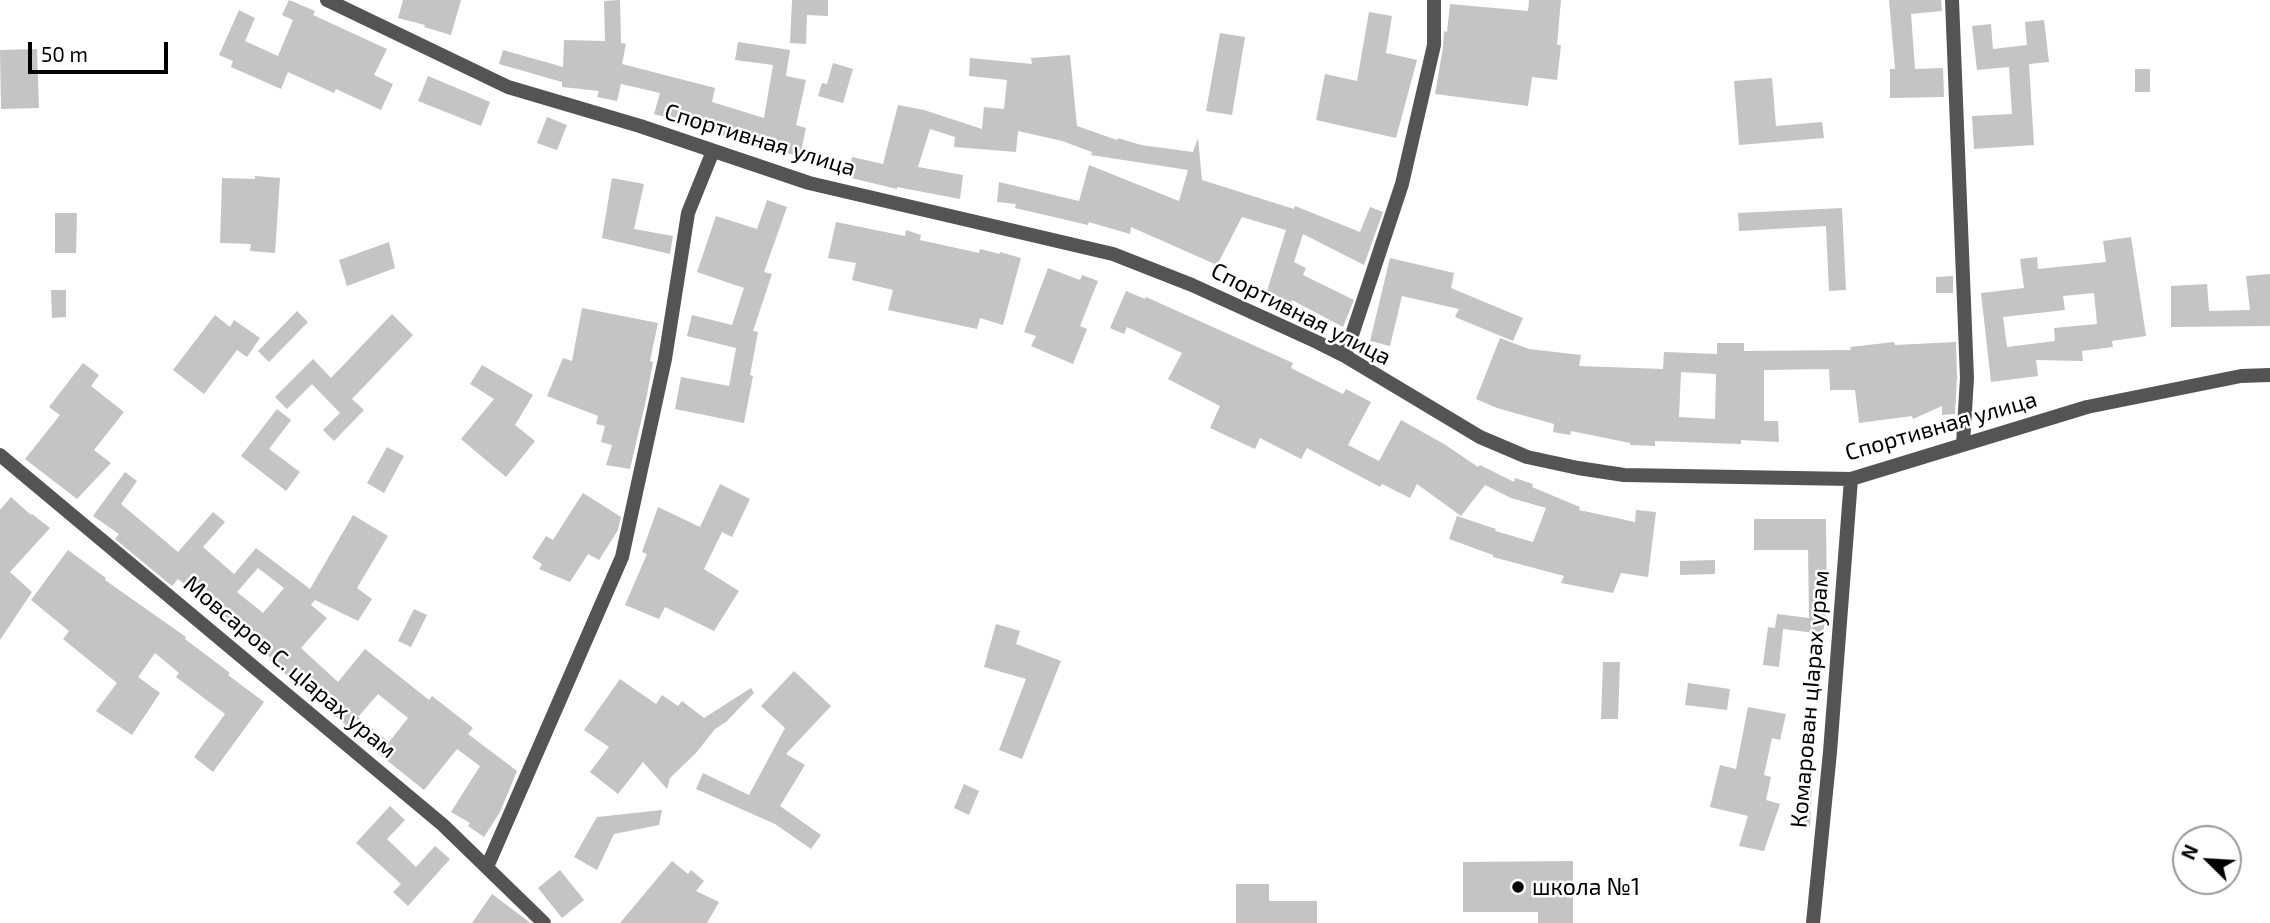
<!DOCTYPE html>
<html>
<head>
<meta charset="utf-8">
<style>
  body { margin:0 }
  #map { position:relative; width:2270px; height:923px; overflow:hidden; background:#fff; font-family:"Exo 2",sans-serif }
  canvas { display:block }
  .north { position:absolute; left:2172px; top:825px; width:70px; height:70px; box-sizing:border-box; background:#fff; border:2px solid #999; border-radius:50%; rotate:294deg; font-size:19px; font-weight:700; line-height:28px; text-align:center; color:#000 }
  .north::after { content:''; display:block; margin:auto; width:24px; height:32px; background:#000; clip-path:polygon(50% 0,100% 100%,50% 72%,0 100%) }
  .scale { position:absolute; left:28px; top:42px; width:140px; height:32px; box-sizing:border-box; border:4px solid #000; border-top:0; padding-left:9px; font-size:21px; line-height:24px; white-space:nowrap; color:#000; -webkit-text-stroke:5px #fff; paint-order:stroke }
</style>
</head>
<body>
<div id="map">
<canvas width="2270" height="923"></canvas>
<div class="north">N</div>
<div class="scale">50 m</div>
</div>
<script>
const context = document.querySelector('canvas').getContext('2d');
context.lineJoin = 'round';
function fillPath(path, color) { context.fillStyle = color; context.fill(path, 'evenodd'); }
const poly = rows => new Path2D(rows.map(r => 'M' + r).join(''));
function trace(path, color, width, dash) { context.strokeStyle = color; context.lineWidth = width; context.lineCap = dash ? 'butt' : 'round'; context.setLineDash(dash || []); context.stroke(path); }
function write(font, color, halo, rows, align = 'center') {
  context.font = font + ' "Exo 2",sans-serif'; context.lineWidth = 5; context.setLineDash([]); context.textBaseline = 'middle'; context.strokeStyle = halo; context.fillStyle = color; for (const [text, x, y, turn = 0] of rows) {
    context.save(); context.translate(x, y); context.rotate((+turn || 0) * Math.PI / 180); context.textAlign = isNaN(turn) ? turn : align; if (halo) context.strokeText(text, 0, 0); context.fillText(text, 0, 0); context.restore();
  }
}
const building = poly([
  [289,0,315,11,313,15,387,49,374,75,393,84,381,110,336,89,334,93,288,72,281,89,231,67,233,61,219,55,239,10,255,18,245,41,278,56,293,20,282,15],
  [403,0,461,0,451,35,424,27,425,25,398,18],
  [620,0,621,43,626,44,622,64,715,88,712,102,764,118,773,65,735,60,738,42,790,50,786,76,806,80,796,125,806,128,800,156,762,148,720,135,721,132,654,114,660,93,621,84,617,101,597,97,599,91,562,87,562,82,499,64,503,50,563,67,564,40,605,41,604,1],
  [792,0,828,0,828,16,807,15,806,44,790,43],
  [1529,0,1561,0,1557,45,1561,45,1557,80,1532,77,1528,106,1435,94,1443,47,1444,31,1447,32,1450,4,1528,11],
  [1889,0,1941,0,1942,11,1911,14,1915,69,1943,68,1944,97,1890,98,1890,69,1895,69],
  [1369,12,1392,16,1386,53,1417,60,1396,138,1316,120,1325,74,1357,81],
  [2044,20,2049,62,2029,64,2034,145,1974,149,1972,116,2012,114,2009,67,1977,70,1972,26,1991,24,1993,49,2027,45,2025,22],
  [1220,33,1245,37,1232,115,1206,111],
  [37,49,39,108,1,109,0,50],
  [1070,55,1077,126,1117,140,1118,138,1141,145,1193,152,1198,138,1202,180,1294,209,1295,206,1360,232,1370,207,1383,212,1364,265,1303,234,1294,262,1306,268,1303,275,1354,300,1343,327,1292,300,1291,303,1267,291,1286,230,1242,217,1217,265,1131,227,1130,234,1089,222,1088,225,1015,208,1016,204,997,202,999,182,1079,201,1089,165,1179,201,1188,170,1091,155,1092,152,1062,141,1018,131,1016,152,954,147,955,137,930,129,918,167,963,175,960,199,897,187,897,189,847,177,852,157,883,164,898,105,924,110,982,129,984,107,1004,109,1007,80,969,76,970,58,1032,64,1031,58],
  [833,63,853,69,843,103,818,96,822,83,827,84],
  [2135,69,2150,69,2150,92,2135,92],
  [428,76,490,102,481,126,418,101],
  [1772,78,1776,126,1822,122,1824,138,1739,145,1734,81],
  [547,117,567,125,557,150,537,143],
  [255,176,280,178,275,253,250,251,251,244,220,243,222,178,255,179],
  [612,178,644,184,634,229,673,236,670,254,602,238],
  [767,200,787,207,764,272,772,274,753,331,758,332,750,375,753,376,744,423,675,409,681,377,729,386,736,348,687,336,692,315,732,325,744,288,697,272,716,216,757,229],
  [1842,208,1846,290,1829,291,1826,226,1739,231,1738,213],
  [55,213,77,213,76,253,55,253],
  [836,222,905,236,906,230,921,235,920,240,979,253,980,249,1000,254,1000,252,1021,258,1003,325,980,318,977,329,888,310,893,290,852,280,856,263,828,258],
  [2131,237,2146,336,2112,341,2113,347,2082,351,2083,361,2036,360,2038,376,1991,382,1981,293,2024,288,2020,259,2037,257,2038,269,2106,262,2103,241],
  [2094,293,2097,324,2054,328,2055,341,2007,347,2003,317,2065,310,2063,296],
  [389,242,395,268,347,286,339,260],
  [1390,258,1454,273,1451,288,1523,318,1513,341,1455,317,1459,309,1402,296,1390,346,1370,341],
  [1048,268,1080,280,1082,275,1098,281,1080,326,1087,329,1073,364,1031,346,1036,336,1024,332],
  [2270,274,2270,326,2171,327,2171,286,2207,284,2209,311,2250,310,2246,276],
  [1953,276,1953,293,1936,293,1936,277],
  [51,290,66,290,66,317,52,318],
  [1126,291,1145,299,1146,297,1293,363,1291,368,1343,394,1346,389,1371,402,1348,445,1379,461,1401,420,1444,444,1478,467,1480,465,1514,482,1515,478,1533,484,1532,487,1580,507,1579,510,1635,522,1636,510,1656,512,1648,577,1621,573,1613,593,1561,583,1564,576,1493,557,1493,555,1449,539,1457,516,1496,529,1495,531,1533,542,1546,508,1511,498,1485,485,1461,516,1417,484,1410,498,1382,484,1380,487,1307,448,1301,459,1260,438,1255,449,1210,428,1220,406,1168,379,1182,353,1127,327,1124,334,1110,328],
  [582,308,658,323,650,361,653,362,646,400,630,469,606,465,612,445,601,442,605,426,596,424,598,416,547,396,563,358,572,361],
  [297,311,308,322,269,362,258,351],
  [392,314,413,335,352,399,364,410,334,441,323,430,340,413,312,384,287,409,275,397,313,359,331,378],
  [215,315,230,327,234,320,260,338,247,357,237,350,204,394,173,370],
  [1500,338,1529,349,1581,355,1579,366,1663,369,1664,352,1717,354,1717,343,1744,343,1744,351,1851,350,1850,347,1894,342,1895,345,1956,342,1957,378,1955,414,1942,415,1942,406,1913,419,1912,416,1859,423,1855,390,1830,390,1829,369,1764,370,1764,421,1778,421,1779,442,1741,440,1741,444,1655,441,1655,446,1630,445,1630,443,1571,431,1570,435,1553,432,1554,424,1497,408,1476,399],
  [1681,372,1716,374,1715,419,1679,417],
  [83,363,99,375,91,386,124,412,94,450,111,463,77,499,25,459,60,415,49,407],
  [482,365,533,395,515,425,535,441,506,477,461,439,494,399,470,384],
  [277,409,291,420,269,449,300,472,286,491,241,456],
  [387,447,404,456,384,493,367,483],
  [125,472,137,481,121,504,178,552,213,512,225,522,203,547,234,574,256,548,310,589,353,515,388,536,357,588,372,599,358,621,315,600,311,605,327,618,301,648,338,682,365,649,429,700,432,696,473,728,468,734,517,771,500,812,484,837,468,826,470,823,451,812,480,766,457,749,424,790,364,742,365,741,269,660,271,658,249,639,251,637,178,579,172,586,115,539,119,534,93,516],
  [258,568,284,588,263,613,237,592],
  [378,694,408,718,389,742,358,717],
  [720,484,750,499,732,537,722,532,704,569,739,591,714,631,665,607,659,619,625,605,647,554,642,552,658,507,700,527],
  [583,493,621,517,618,530,599,560,588,554,570,582,539,569,542,564,532,558,546,536,553,540],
  [11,497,31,515,32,514,50,528,10,572,32,592,0,640,0,510],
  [1754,519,1826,519,1827,606,1823,634,1783,629,1779,667,1763,665,1768,627,1775,628,1777,614,1809,618,1808,550,1754,550],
  [68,550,106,578,105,580,122,592,186,637,185,639,230,673,228,675,264,702,213,772,194,757,225,714,176,677,179,673,155,653,138,677,160,693,132,735,96,711,117,683,63,639,69,631,31,600],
  [1715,560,1715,574,1680,575,1680,561],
  [414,609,427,615,411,647,398,641],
  [996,624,1020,631,1016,644,1061,661,1022,759,999,750,1026,679,984,667],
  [1603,662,1620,662,1618,719,1601,719],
  [794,671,831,706,786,754,805,765,780,806,821,835,811,849,775,824,696,789,703,773,749,795,785,728,761,706],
  [620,679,656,704,662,695,678,706,682,701,704,718,751,688,754,693,726,722,715,729,696,753,670,778,667,789,643,762,618,794,590,772,609,747,584,730],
  [1688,683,1730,689,1727,710,1685,705],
  [1748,707,1786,714,1780,740,1772,738,1764,775,1771,777,1766,800,1780,804,1764,851,1739,846,1748,816,1710,807,1720,765,1736,769],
  [1800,780,1812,781,1810,826,1796,822],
  [964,784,979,791,969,815,954,808],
  [390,806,405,820,387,839,416,867,435,846,450,859,408,906,393,892,401,884,356,843],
  [662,810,659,825,614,834,597,870,574,857,597,817],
  [672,861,688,874,691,870,704,881,696,891,719,902,707,923,620,923],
  [1573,861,1573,923,1538,923,1538,912,1463,912,1463,862],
  [560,870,584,900,562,918,538,888],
  [1236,884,1269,884,1269,901,1317,901,1317,923,1236,923],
  [492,894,528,921,530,923,472,923]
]);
const street = poly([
  [327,0,508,87,640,126,809,183,1113,254,1192,285,1317,342,1345,356,1480,437,1527,457,1578,468,1624,475,1851,479,2087,407,2241,376,2270,375],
  [1952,0,1967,378,1963,444],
  [1345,356,1402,184,1434,45,1434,0],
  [0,455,443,825,544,923],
  [487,867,622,557,665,359,688,213,713,151],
  [1813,923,1830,752,1851,479]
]);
const markers = [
  [1518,887,7,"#000"]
];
const streetNames = [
  ["Спортивная улица",760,140,17],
  ["Спортивная улица",1301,314,27],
  ["Спортивная улица",1941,426,-16],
  ["Мовсаров С. цIарах урам",290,667,40],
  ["Комарован цIарах урам",1810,699,-85]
];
const poiNames = [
  ["школа №1",1532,887]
];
fillPath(building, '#c4c4c4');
trace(street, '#545454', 14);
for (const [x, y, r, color] of markers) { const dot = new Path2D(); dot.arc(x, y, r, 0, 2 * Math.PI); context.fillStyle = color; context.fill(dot); trace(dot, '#fff', 2.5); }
write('23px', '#000', '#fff', streetNames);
write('23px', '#000', '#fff', poiNames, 'left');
</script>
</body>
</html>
